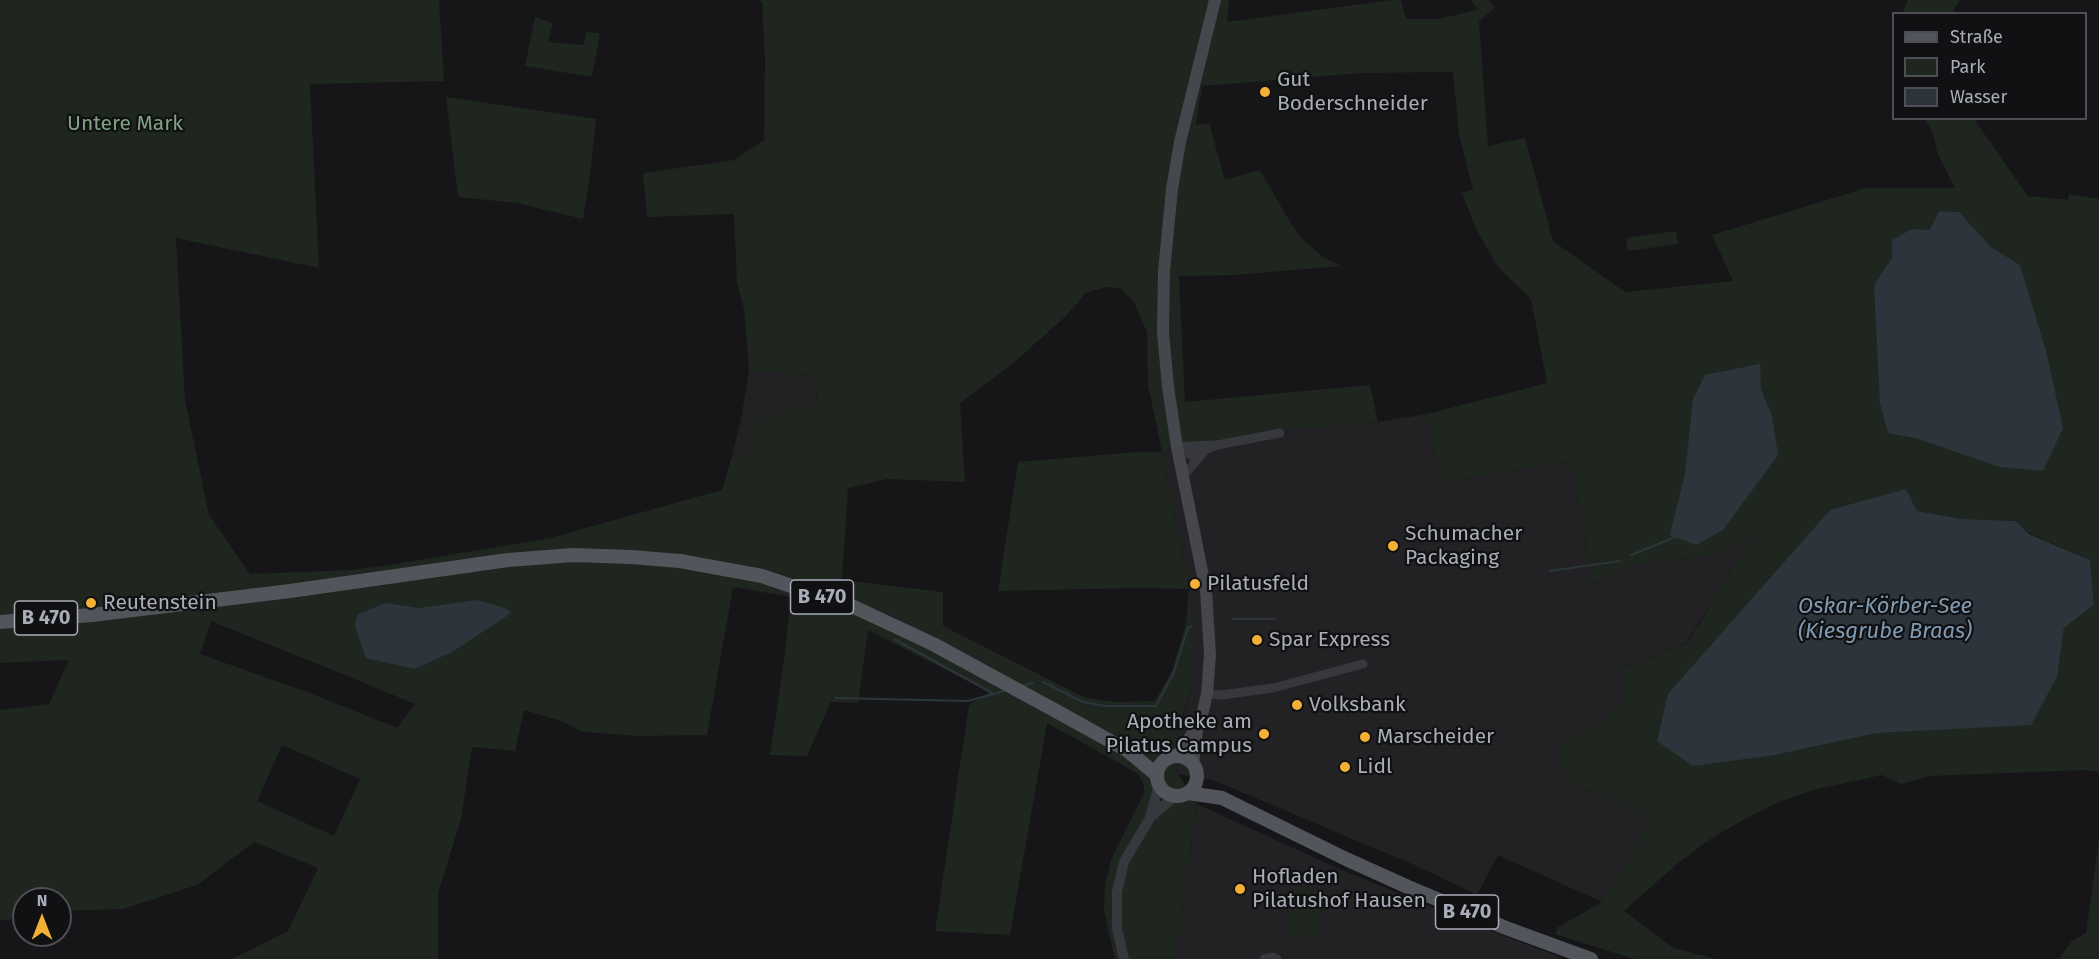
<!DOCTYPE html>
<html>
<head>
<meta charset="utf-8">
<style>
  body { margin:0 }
  #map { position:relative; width:2099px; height:959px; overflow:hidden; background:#161618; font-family:"Fira Sans",sans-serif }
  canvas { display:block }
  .legend { position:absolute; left:1892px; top:12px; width:195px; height:108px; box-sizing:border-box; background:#111113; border:2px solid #4d4f55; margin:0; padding:8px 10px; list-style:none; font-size:18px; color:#a8adb8 }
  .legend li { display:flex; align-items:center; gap:12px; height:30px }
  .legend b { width:30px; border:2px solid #4d4f55 }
  .north { position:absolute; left:12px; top:887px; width:60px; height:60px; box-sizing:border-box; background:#111113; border:2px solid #4d4f55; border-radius:50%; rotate:0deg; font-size:16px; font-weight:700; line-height:24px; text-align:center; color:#a8adb8 }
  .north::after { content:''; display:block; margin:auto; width:21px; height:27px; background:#f2b134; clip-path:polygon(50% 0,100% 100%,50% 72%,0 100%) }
</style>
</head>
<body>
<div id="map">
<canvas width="2099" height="959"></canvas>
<ul class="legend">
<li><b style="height:8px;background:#53555c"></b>Straße</li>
<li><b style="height:16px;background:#1e261f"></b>Park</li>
<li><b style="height:16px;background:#2c353c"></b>Wasser</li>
</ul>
<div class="north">N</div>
</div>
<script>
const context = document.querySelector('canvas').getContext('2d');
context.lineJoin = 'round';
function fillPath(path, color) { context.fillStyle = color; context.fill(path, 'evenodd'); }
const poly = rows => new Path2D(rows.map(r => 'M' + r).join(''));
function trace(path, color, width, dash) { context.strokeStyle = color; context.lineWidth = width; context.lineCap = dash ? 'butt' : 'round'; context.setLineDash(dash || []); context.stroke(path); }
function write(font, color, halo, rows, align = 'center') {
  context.font = font + ' "Fira Sans",sans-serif'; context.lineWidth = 4.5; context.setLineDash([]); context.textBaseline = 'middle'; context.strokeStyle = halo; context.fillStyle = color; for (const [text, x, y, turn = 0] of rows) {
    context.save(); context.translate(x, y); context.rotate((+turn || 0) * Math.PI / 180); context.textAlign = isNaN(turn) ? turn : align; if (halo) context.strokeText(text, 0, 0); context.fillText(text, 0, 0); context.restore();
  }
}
const built = poly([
  [749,370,794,375,815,374,817,405,756,418,755,454,732,456,741,419],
  [1427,414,1440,483,1570,461,1593,584,1633,565,1710,555,1754,533,1686,644,1622,668,1627,699,1597,728,1561,739,1574,785,1618,800,1651,820,1602,902,1498,855,1477,895,1419,867,1215,781,1178,774,1168,753,1180,727,1194,680,1193,624,1190,589,1162,452,1257,432,1378,422],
  [1197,804,1335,867,1468,922,1560,957,1558,959,1175,959]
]);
const green = poly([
  [0,0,439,0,444,81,310,84,319,268,176,238,185,400,209,515,250,574,349,570,382,566,550,538,722,490,732,456,755,454,755,418,817,405,815,374,794,375,749,370,744,309,737,282,734,214,647,217,643,173,734,160,764,140,765,62,762,2,757,0,1229,0,1227,22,1392,0,1401,0,1406,19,1438,19,1478,10,1471,0,1489,0,1495,8,1479,21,1488,146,1525,138,1553,241,1625,292,1733,281,1712,235,1866,188,1955,188,1937,152,1933,134,1925,119,1974,119,2028,196,2068,200,2069,194,2099,199,2099,772,2085,770,1931,776,1901,784,1882,775,1813,790,1777,803,1743,820,1712,838,1678,863,1624,911,1673,948,1716,959,1634,959,1555,934,1558,927,1602,902,1651,820,1618,800,1574,785,1561,766,1561,739,1597,728,1626,699,1622,668,1687,644,1753,534,1710,555,1633,565,1593,584,1570,461,1440,483,1427,414,1547,383,1531,299,1498,267,1476,229,1462,193,1473,190,1459,134,1453,72,1361,73,1202,86,1196,125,1209,123,1225,180,1260,170,1290,222,1302,239,1323,257,1341,266,1235,275,1179,276,1185,402,1370,385,1378,422,1257,432,1162,452,1190,589,1193,624,1194,680,1176,736,1179,746,1168,753,1178,774,1197,804,1175,959,1115,959,1104,911,1105,884,1112,857,1144,793,1144,785,1137,773,1047,723,1010,935,935,931,969,705,989,692,868,630,858,703,831,702,807,756,770,755,784,660,791,597,733,587,707,735,639,736,583,732,564,722,524,710,515,751,472,747,461,819,438,893,438,959,232,959,288,931,318,868,254,842,197,885,123,909,60,911,60,899,24,899,24,917,0,921,0,710,49,704,69,660,0,663],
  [1940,211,1959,212,1991,247,2020,265,1999,467,1918,439,1888,433,1874,285,1912,229,1930,230],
  [1105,287,1120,288,1134,302,1147,332,1148,385,1162,452,1136,452,1018,462,998,591,1138,588,1189,589,1186,624,1172,671,1155,701,1117,702,1086,698,943,626,943,592,842,580,848,488,887,479,965,482,960,403,1012,364,1065,317,1086,293],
  [1759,364,1761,389,1772,416,1671,535,1685,474],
  [1906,489,1917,511,1963,519,2016,521,2029,533,2090,560,2094,605,2064,628,2057,677,2031,724,1877,733,1775,755],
  [211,621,335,671,415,704,397,728,307,692,200,654],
  [282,745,360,779,334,836,257,801],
  [1908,0,1960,0,1954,9,1954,13,1902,14],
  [535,17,553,23,548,42,584,45,586,32,600,33,592,77,525,66],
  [446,97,596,119,590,175,583,219,517,203,458,197],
  [1676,231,1678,244,1628,251,1626,238],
  [2099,840,2099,959,2059,959,2072,941,2086,933],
  [1294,886,1326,893,1317,940,1286,935]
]);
const water = poly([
  [1939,211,1959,212,1991,247,2020,265,2046,351,2063,428,2043,471,1999,467,1918,439,1888,433,1880,403,1874,285,1892,258,1892,240,1912,229,1930,230],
  [1760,364,1761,389,1772,416,1778,455,1723,530,1696,545,1670,535,1685,474,1693,399,1705,375],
  [1906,489,1917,511,1963,519,2016,521,2029,534,2090,560,2094,605,2064,628,2057,677,2031,725,1877,733,1775,755,1693,766,1657,741,1668,694,1830,510],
  [477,600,505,608,511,612,504,618,452,652,414,669,366,658,355,626,357,615,385,603,419,608]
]);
const stream = poly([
  [1631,555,1675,537],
  [1550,571,1620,561],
  [1232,619,1275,619],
  [894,639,994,694],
  [1043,682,1083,702,1105,706,1156,706,1173,674,1188,628,1192,626],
  [1022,686,1033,683],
  [835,698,968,701,1008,690]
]);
const minor = poly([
  [1177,447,1212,445],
  [1178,451,1191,455,1217,445,1280,433],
  [1183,476,1203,453],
  [1207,694,1221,695,1273,688,1363,664],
  [1264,959,1273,957,1277,959]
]);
const tertiary = poly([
  [1152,816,1175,796],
  [1124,959,1117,928,1117,892,1124,862,1150,818,1159,784]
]);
const secondary = poly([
  [1177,756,1197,727,1203,711,1207,694,1210,655,1206,591,1177,447,1168,387,1163,332,1164,271,1172,189,1180,142,1215,0],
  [1193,764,1197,731]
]);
const primary = poly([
  [0,622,92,615,290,591,508,560,573,555,631,557,680,561,762,576,856,608,933,644,1067,717,1128,751,1157,775],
  '1157 776a20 20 0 1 1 40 0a20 20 0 1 1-40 0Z',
  [1188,793,1222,798,1346,859,1408,887,1506,928,1591,959]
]);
const markers = [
  [1265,92,6,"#f2b134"],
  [1393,546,6,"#f2b134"],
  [1195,584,6,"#f2b134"],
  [91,603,6,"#f2b134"],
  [1257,640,6,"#f2b134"],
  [1297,705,6,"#f2b134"],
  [1264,734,6,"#f2b134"],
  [1365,737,6,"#f2b134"],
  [1345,767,6,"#f2b134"],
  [1240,889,6,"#f2b134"]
];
const shields = [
  [822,597,63],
  [46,618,63],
  [1467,912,63]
];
const shieldNames = [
  ["B 470",822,597],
  ["B 470",46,618],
  ["B 470",1467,912]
];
const poiNames = [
  ["Gut",1277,80],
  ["Boderschneider",1277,104],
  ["Schumacher",1405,534],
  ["Packaging",1405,558],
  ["Pilatusfeld",1207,584],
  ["Reutenstein",103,603],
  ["Spar Express",1269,640],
  ["Volksbank",1309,705],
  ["Apotheke am",1252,722,"right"],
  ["Pilatus Campus",1252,746,"right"],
  ["Marscheider",1377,737],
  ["Lidl",1357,767],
  ["Hofladen",1252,877],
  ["Pilatushof Hausen",1252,901]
];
const parkNames = [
  ["Untere Mark",125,124]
];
const waterNames = [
  ["Oskar-Körber-See",1885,607],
  ["(Kiesgrube Braas)",1885,632]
];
fillPath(built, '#222225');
fillPath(green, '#1e261f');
fillPath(water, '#2c353c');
trace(stream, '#2c353c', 2);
trace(minor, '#37383d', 9);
trace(tertiary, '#37383d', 10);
trace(secondary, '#45474d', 12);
trace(primary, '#53555c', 14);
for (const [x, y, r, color] of markers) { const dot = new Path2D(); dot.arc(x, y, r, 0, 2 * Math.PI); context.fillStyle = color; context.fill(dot); trace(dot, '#111113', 2); }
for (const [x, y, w] of shields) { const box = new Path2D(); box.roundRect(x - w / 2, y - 17, w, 34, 4.5); context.fillStyle = '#111113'; context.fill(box); trace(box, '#a8adb8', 1.5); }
write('bold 20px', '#a8adb8', null, shieldNames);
write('21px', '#a8adb8', '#111113', poiNames, 'left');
write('21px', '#7fa381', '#111113', parkNames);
write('italic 22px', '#7f9bb3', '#111113', waterNames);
</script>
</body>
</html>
